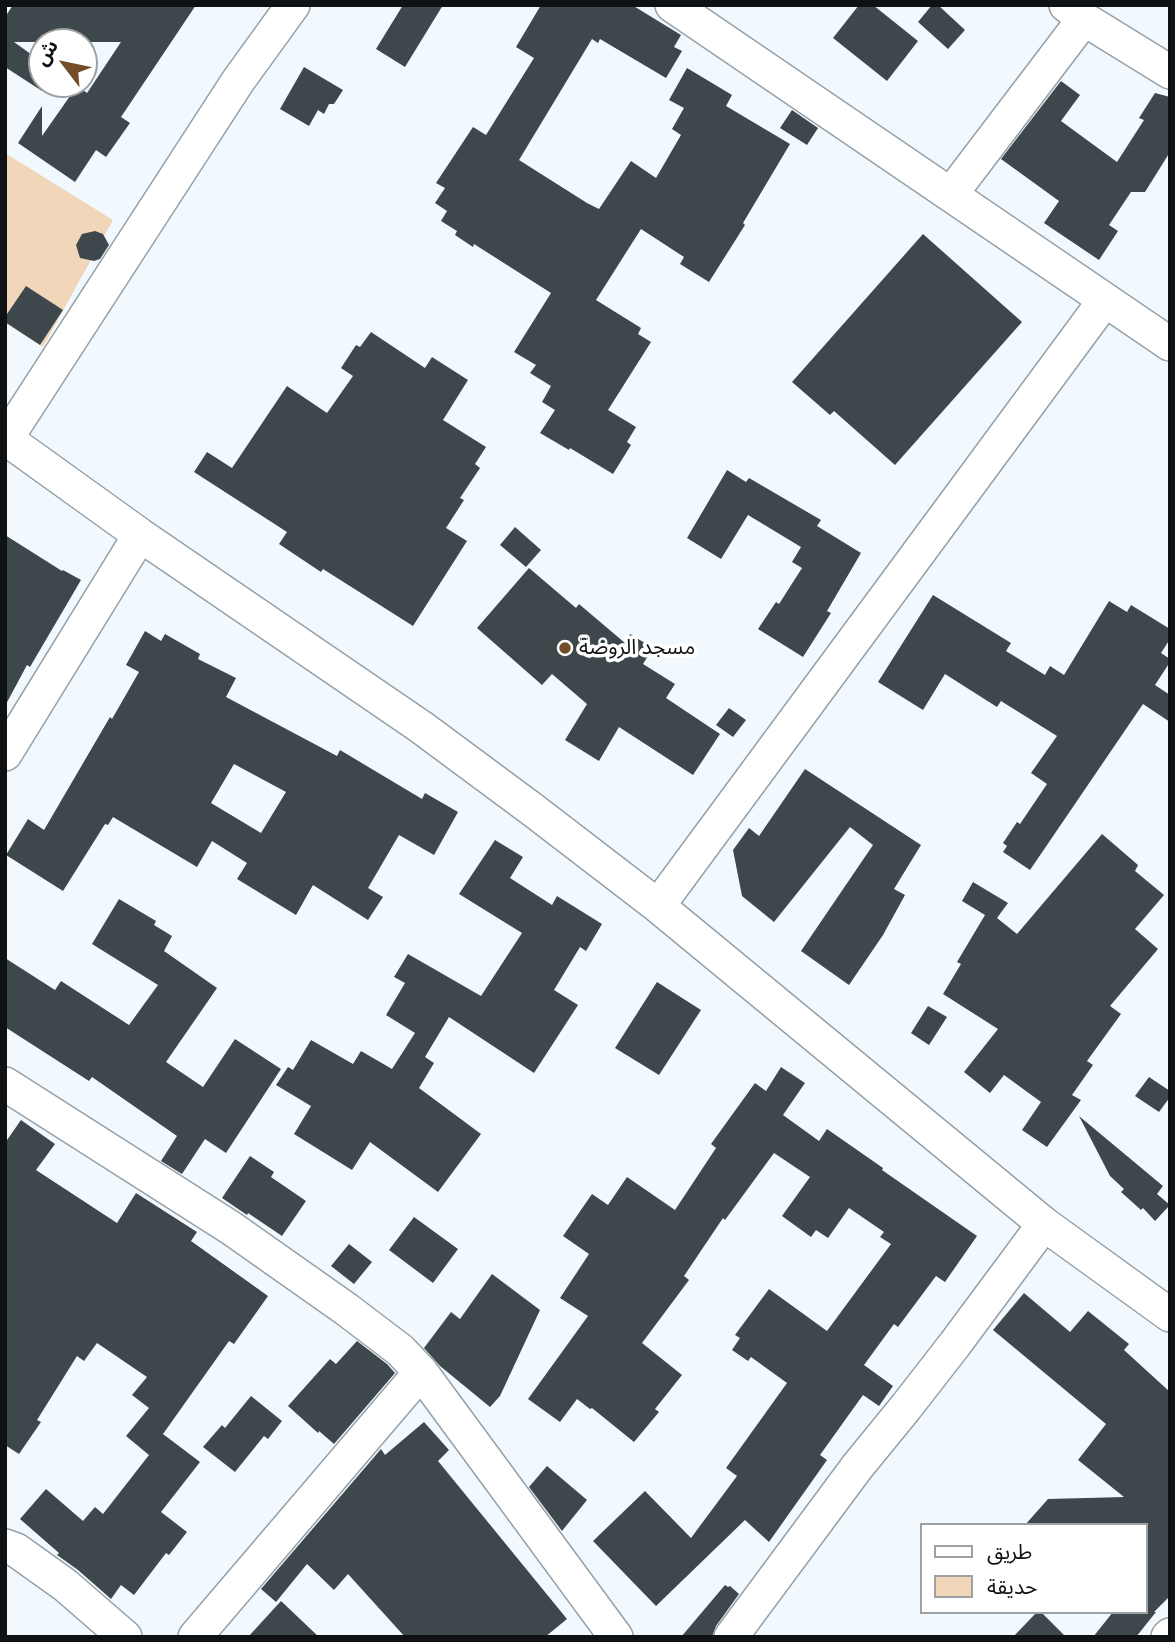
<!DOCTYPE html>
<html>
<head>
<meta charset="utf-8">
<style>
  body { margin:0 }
  #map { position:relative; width:1175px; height:1642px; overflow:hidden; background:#f2f9fe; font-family:"Varela Round","Noto Sans Arabic",sans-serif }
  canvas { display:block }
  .frame { position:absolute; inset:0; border:7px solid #0e1215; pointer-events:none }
  .legend { position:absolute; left:920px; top:1523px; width:228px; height:91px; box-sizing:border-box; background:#fff; border:2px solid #9fa0a1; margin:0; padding:9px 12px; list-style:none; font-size:21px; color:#0e1215 }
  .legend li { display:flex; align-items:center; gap:14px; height:35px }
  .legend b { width:35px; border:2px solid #9fa0a1 }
  .north { position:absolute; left:28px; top:28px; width:70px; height:70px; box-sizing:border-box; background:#fff; border:2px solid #9fa0a1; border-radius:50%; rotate:302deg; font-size:19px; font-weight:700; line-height:28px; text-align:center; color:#0e1215 }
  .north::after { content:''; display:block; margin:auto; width:24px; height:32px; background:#714e27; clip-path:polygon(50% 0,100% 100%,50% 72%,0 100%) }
</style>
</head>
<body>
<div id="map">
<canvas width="1175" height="1642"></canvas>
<div class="frame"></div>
<ul class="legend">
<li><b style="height:9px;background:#fff"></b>طريق</li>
<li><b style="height:19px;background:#f1d6ba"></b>حديقة</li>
</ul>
<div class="north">ش</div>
</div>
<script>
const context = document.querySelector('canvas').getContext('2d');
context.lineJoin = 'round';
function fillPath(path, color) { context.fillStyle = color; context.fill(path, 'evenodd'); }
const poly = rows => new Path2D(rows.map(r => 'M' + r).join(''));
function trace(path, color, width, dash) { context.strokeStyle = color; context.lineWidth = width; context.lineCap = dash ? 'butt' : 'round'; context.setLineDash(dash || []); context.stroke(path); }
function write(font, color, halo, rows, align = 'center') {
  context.font = font + ' "Varela Round","Noto Sans Arabic",sans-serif'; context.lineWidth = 7; context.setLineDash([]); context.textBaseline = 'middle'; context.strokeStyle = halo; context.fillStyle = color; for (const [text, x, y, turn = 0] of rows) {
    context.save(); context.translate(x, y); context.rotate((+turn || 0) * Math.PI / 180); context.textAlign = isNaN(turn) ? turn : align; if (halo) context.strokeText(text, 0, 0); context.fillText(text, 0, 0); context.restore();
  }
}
const green = poly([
  [5,153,113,220,43,347,5,323]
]);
const building = poly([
  [13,5,196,5,121,117,130,123,106,157,96,150,75,182,18,143,42,106,42,136,77,86,87,93,121,42,14,42,42,62,42,91,5,67,5,17],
  [403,5,443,5,405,67,376,49],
  [541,5,632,5,681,35,674,47,682,51,666,78,600,39,598,43,592,39,519,160,587,203,599,209,631,161,656,178,681,135,672,129,684,108,669,100,687,68,732,95,726,106,790,144,743,223,745,225,709,282,680,264,684,257,641,229,596,300,641,328,638,334,651,342,608,410,636,427,627,442,631,445,613,474,570,448,569,450,540,433,555,410,542,402,551,386,530,373,536,365,514,352,551,293,474,244,473,247,455,235,457,231,441,221,447,211,435,203,445,188,436,183,473,127,486,135,534,58,516,47],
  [859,5,873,5,918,41,887,81,833,38],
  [932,5,938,5,965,30,948,49,918,22],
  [304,67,343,90,334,104,329,104,324,114,318,110,309,126,280,109],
  [1061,81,1080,95,1061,121,1117,162,1144,120,1139,118,1155,93,1170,97,1170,152,1145,192,1131,192,1109,225,1118,231,1099,260,1044,223,1059,201,1001,159],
  [792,110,818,128,807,145,780,128],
  [95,231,103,234,109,245,100,259,94,261,80,258,76,245,82,234],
  [923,234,1022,322,895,465,834,411,830,415,792,382],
  [26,286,63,310,40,345,5,322,5,317],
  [371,332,425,368,432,357,468,380,443,420,486,447,475,464,480,468,460,498,464,500,446,528,467,541,413,626,323,569,321,572,279,544,287,532,194,472,207,452,232,468,287,386,327,413,353,376,341,368,356,345,360,347],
  [727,470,746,482,749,478,821,520,817,526,861,553,827,611,831,613,803,657,758,629,776,602,779,604,802,568,792,562,801,547,748,515,721,559,687,538],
  [515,527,541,550,526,567,500,545],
  [5,535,62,571,63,570,81,580,30,667,27,665,5,706],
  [529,568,576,608,579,604,625,643,630,634,653,648,643,664,675,684,666,698,720,734,693,775,619,727,599,761,565,740,587,704,552,674,542,685,477,628],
  [933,595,1011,643,1006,651,1045,675,1050,666,1064,675,1109,601,1127,612,1131,605,1170,629,1170,639,1161,653,1170,659,1170,662,1155,685,1170,695,1170,722,1143,704,1030,870,1003,852,1007,846,1003,843,1017,822,1020,824,1047,784,1031,773,1057,736,1001,701,997,707,945,674,923,710,878,682],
  [145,631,161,641,165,634,200,654,198,659,236,678,226,697,337,756,340,750,422,799,425,793,458,812,434,855,399,835,368,888,383,897,368,920,313,885,296,915,237,879,247,863,212,841,197,867,113,817,108,825,105,824,63,891,6,855,28,819,44,830,110,717,112,719,139,672,126,665],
  [234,764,286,792,261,833,211,803],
  [729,708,746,720,733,737,716,725],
  [805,769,921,845,894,889,905,895,883,935,849,985,801,951,873,845,850,827,774,922,742,896,733,850,749,828,759,836],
  [1102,834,1138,865,1135,871,1164,895,1135,929,1158,949,1110,1006,1121,1014,1087,1061,1093,1065,1072,1095,1081,1100,1047,1147,1022,1130,1041,1102,1004,1075,990,1093,964,1072,998,1029,943,994,961,964,957,962,985,915,962,901,973,882,1008,903,997,918,1017,934],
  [495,840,523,857,510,878,552,905,557,896,602,924,586,951,580,947,554,990,578,1005,534,1073,449,1017,425,1057,434,1063,419,1088,481,1134,438,1192,370,1142,352,1170,294,1134,311,1106,276,1085,288,1067,293,1070,311,1040,353,1064,361,1051,392,1069,415,1033,386,1015,405,983,394,977,408,954,481,996,522,933,459,894],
  [119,899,156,921,154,925,172,936,164,951,217,988,166,1062,203,1087,235,1039,281,1069,226,1153,205,1139,182,1174,161,1161,177,1136,92,1077,89,1081,5,1027,5,958,55,990,61,981,129,1025,158,985,92,944],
  [657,982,701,1010,659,1075,615,1048],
  [928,1006,947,1017,929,1045,911,1033],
  [781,1067,805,1083,783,1115,819,1141,827,1129,883,1168,882,1170,977,1236,945,1282,936,1276,898,1327,894,1324,864,1365,893,1386,879,1406,863,1395,820,1455,827,1460,769,1542,745,1520,656,1606,593,1541,645,1491,691,1538,737,1476,726,1468,787,1383,751,1357,748,1361,732,1350,740,1338,735,1335,769,1289,827,1331,891,1244,880,1237,884,1232,849,1208,828,1238,816,1230,811,1237,782,1216,810,1177,774,1153,725,1220,723,1218,684,1276,689,1280,642,1343,682,1375,655,1409,659,1412,634,1442,592,1408,590,1409,577,1399,560,1422,528,1399,588,1316,560,1298,589,1254,563,1236,592,1194,608,1205,627,1177,675,1210,716,1148,711,1144,755,1083,766,1091],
  [1149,1077,1170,1091,1170,1097,1159,1112,1135,1096],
  [1079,1116,1163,1186,1157,1194,1170,1205,1155,1221,1143,1208,1141,1210,1121,1192,1124,1189,1110,1176],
  [21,1120,55,1144,36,1170,117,1223,136,1193,197,1232,191,1241,268,1296,234,1344,229,1341,163,1434,200,1462,161,1512,187,1532,169,1555,166,1553,134,1595,121,1585,111,1599,78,1570,57,1555,59,1553,20,1519,46,1489,83,1521,95,1507,103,1514,149,1455,126,1436,149,1408,132,1395,147,1377,97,1343,84,1361,77,1356,37,1420,41,1422,19,1454,5,1445,5,1143],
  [250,1156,274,1172,271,1177,306,1201,282,1236,248,1213,247,1215,222,1198],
  [414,1217,458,1249,433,1283,389,1250],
  [349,1244,372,1262,354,1284,331,1266],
  [492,1274,540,1310,500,1396,490,1407,440,1366,424,1348,451,1312,460,1319],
  [1024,1293,1070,1332,1088,1311,1129,1344,1124,1350,1170,1392,1170,1596,1154,1612,1156,1612,1136,1637,1093,1637,1113,1612,1145,1612,1145,1525,1025,1525,1048,1499,1124,1497,1078,1460,1106,1424,993,1330],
  [357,1341,387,1364,395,1373,334,1444,319,1431,318,1433,288,1406,330,1359,336,1364],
  [251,1396,282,1421,268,1439,264,1436,235,1472,203,1447,222,1425,225,1428],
  [424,1422,449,1450,438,1461,567,1619,545,1637,405,1637,348,1574,334,1590,307,1564,276,1602,261,1589,381,1449,385,1455],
  [547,1466,587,1500,562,1531,529,1487],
  [725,1585,728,1587,730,1586,739,1594,716,1626,712,1637,681,1637],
  [281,1601,319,1637,248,1637],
  [1037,1612,1041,1612,1066,1637,1013,1637]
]);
const minor = poly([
  [672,5,1170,344],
  [1066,5,1084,19,1170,72],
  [951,194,1084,19],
  [5,438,140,535,421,727,533,810,658,906,1044,1224,1170,1315],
  [6,439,238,81,293,5],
  [5,754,140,535],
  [658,906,1105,300],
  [5,1084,231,1228,346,1309,400,1350,421,1372,616,1637],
  [5,1546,16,1550,65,1585,125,1637],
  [195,1637,421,1372],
  [731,1637,857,1467,906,1407,955,1344,1044,1224],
  [1168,1637,1170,1635]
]);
const markers = [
  [565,648,7,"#714e27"]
];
const poiNames = [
  ["مسجد الروضة",579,648]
];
fillPath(green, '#f1d6ba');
fillPath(building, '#3d474c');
trace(minor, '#95a0a7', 36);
trace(minor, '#fff', 33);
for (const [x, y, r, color] of markers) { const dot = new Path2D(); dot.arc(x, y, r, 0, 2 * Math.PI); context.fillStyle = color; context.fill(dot); trace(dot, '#fff', 2.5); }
write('21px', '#0e1215', '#fff', poiNames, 'left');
</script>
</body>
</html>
